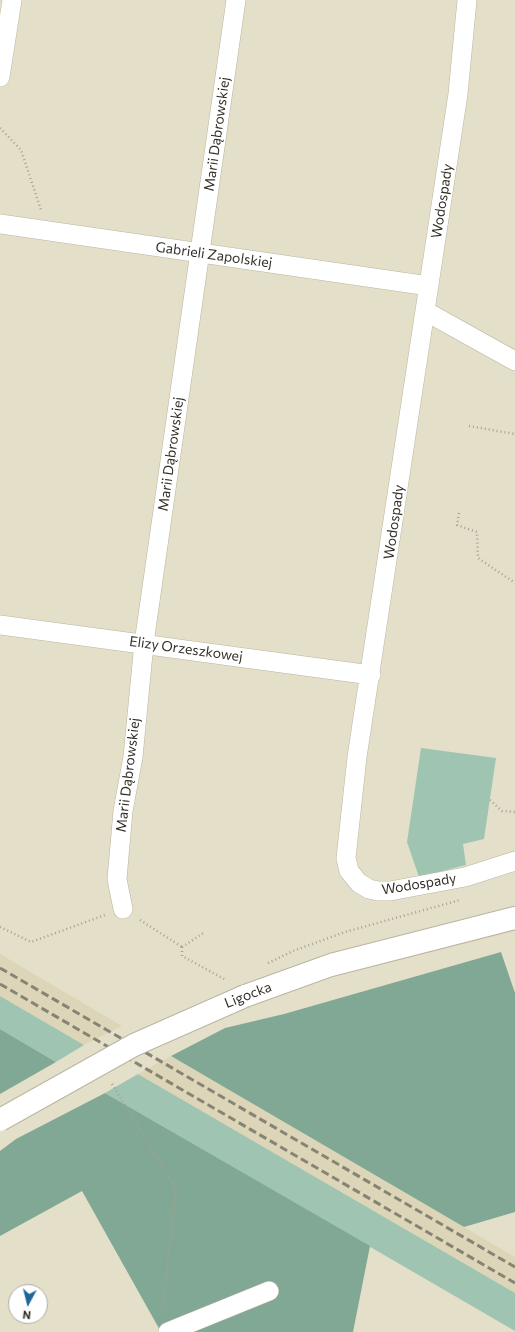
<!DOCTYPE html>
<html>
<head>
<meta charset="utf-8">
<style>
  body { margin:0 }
  #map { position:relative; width:515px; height:1332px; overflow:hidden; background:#e4dfc9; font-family:Commissioner,sans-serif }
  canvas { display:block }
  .north { position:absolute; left:8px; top:1284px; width:40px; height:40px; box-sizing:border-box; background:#fff; border:1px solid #adaca9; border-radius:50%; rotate:187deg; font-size:11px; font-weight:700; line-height:16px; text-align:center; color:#323028 }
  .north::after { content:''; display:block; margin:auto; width:14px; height:18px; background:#1f669a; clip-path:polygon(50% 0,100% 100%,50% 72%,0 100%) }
</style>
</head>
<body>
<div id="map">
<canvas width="515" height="1332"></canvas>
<div class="north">N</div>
</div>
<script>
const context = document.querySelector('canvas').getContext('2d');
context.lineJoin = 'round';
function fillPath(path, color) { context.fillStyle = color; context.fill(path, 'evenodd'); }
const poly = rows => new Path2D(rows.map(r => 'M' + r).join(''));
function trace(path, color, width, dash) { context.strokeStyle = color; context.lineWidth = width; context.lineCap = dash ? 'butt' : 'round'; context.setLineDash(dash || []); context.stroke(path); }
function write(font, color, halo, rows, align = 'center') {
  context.font = font + ' Commissioner,sans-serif'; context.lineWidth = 3; context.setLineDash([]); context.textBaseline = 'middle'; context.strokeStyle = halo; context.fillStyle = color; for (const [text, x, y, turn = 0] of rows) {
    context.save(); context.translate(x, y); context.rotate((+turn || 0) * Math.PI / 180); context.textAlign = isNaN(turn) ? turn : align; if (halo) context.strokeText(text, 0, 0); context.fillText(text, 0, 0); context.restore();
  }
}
const built = poly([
  [0,954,122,1026,84,1045,0,996],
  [171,1056,515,1257,515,1293,138,1074]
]);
const green = poly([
  [421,748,496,758,484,839,463,844,466,865,419,877,407,842],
  [0,996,84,1045,56,1062,0,1029],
  [138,1074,515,1293,515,1331,105,1093]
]);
const forest = poly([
  [501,952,515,993,515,1212,464,1227,171,1056,225,1028,284,1014],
  [0,1029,56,1062,0,1094],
  [105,1093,370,1246,353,1332,161,1332,82,1191,0,1236,0,1151,16,1139]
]);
const path = poly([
  [0,128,21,150,41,210],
  [469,426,515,434],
  [459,513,457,525,477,532,478,558,515,583],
  [490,800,502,811,515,812],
  [140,920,182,947],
  [0,927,31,942,105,915],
  [182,947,182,956,226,980],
  [182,947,205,932],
  [268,963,293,951,345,932,460,900],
  [112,1084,176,1189,162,1314]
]);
const street = poly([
  [467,0,458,94,357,757,346,858,349,871,359,883,369,889,378,891,390,891,465,877,515,861],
  [0,77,12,0],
  [0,224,429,286],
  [425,311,515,361],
  [0,625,371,675],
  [123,909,117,879,123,811,133,757,144,643,236,0],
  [168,1332,269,1291]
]);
const secondary = poly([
  [245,996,331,965,515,918]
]);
const rail = poly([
  [0,968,515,1267],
  [0,984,515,1283]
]);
const secondaryBridge = poly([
  [0,1120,134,1045,245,996]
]);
const streetNames = [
  ["Marii Dąbrowskiej",217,134,-82],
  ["Wodospady",442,201,-81],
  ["Gabrieli Zapolskiej",214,255,8],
  ["Marii Dąbrowskiej",171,454,-82],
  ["Wodospady",394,522,-82],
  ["Elizy Orzeszkowej",186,649,8],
  ["Marii Dąbrowskiej",128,775,-83],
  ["Wodospady",419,884,-9],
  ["Ligocka",248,995,-21]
];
fillPath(built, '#dcd5b8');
fillPath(green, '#9fc5b2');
fillPath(forest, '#81a895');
trace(street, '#bab5a0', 20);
trace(secondary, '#bab5a0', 24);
trace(path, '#a6a291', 2.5, [1, 3]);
trace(street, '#fff', 19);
trace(secondary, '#fff', 22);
trace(rail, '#878475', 3, [8, 4]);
trace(secondaryBridge, '#bab5a0', 24, []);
trace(secondaryBridge, '#fff', 22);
write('14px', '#323028', '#fff', streetNames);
</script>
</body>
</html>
